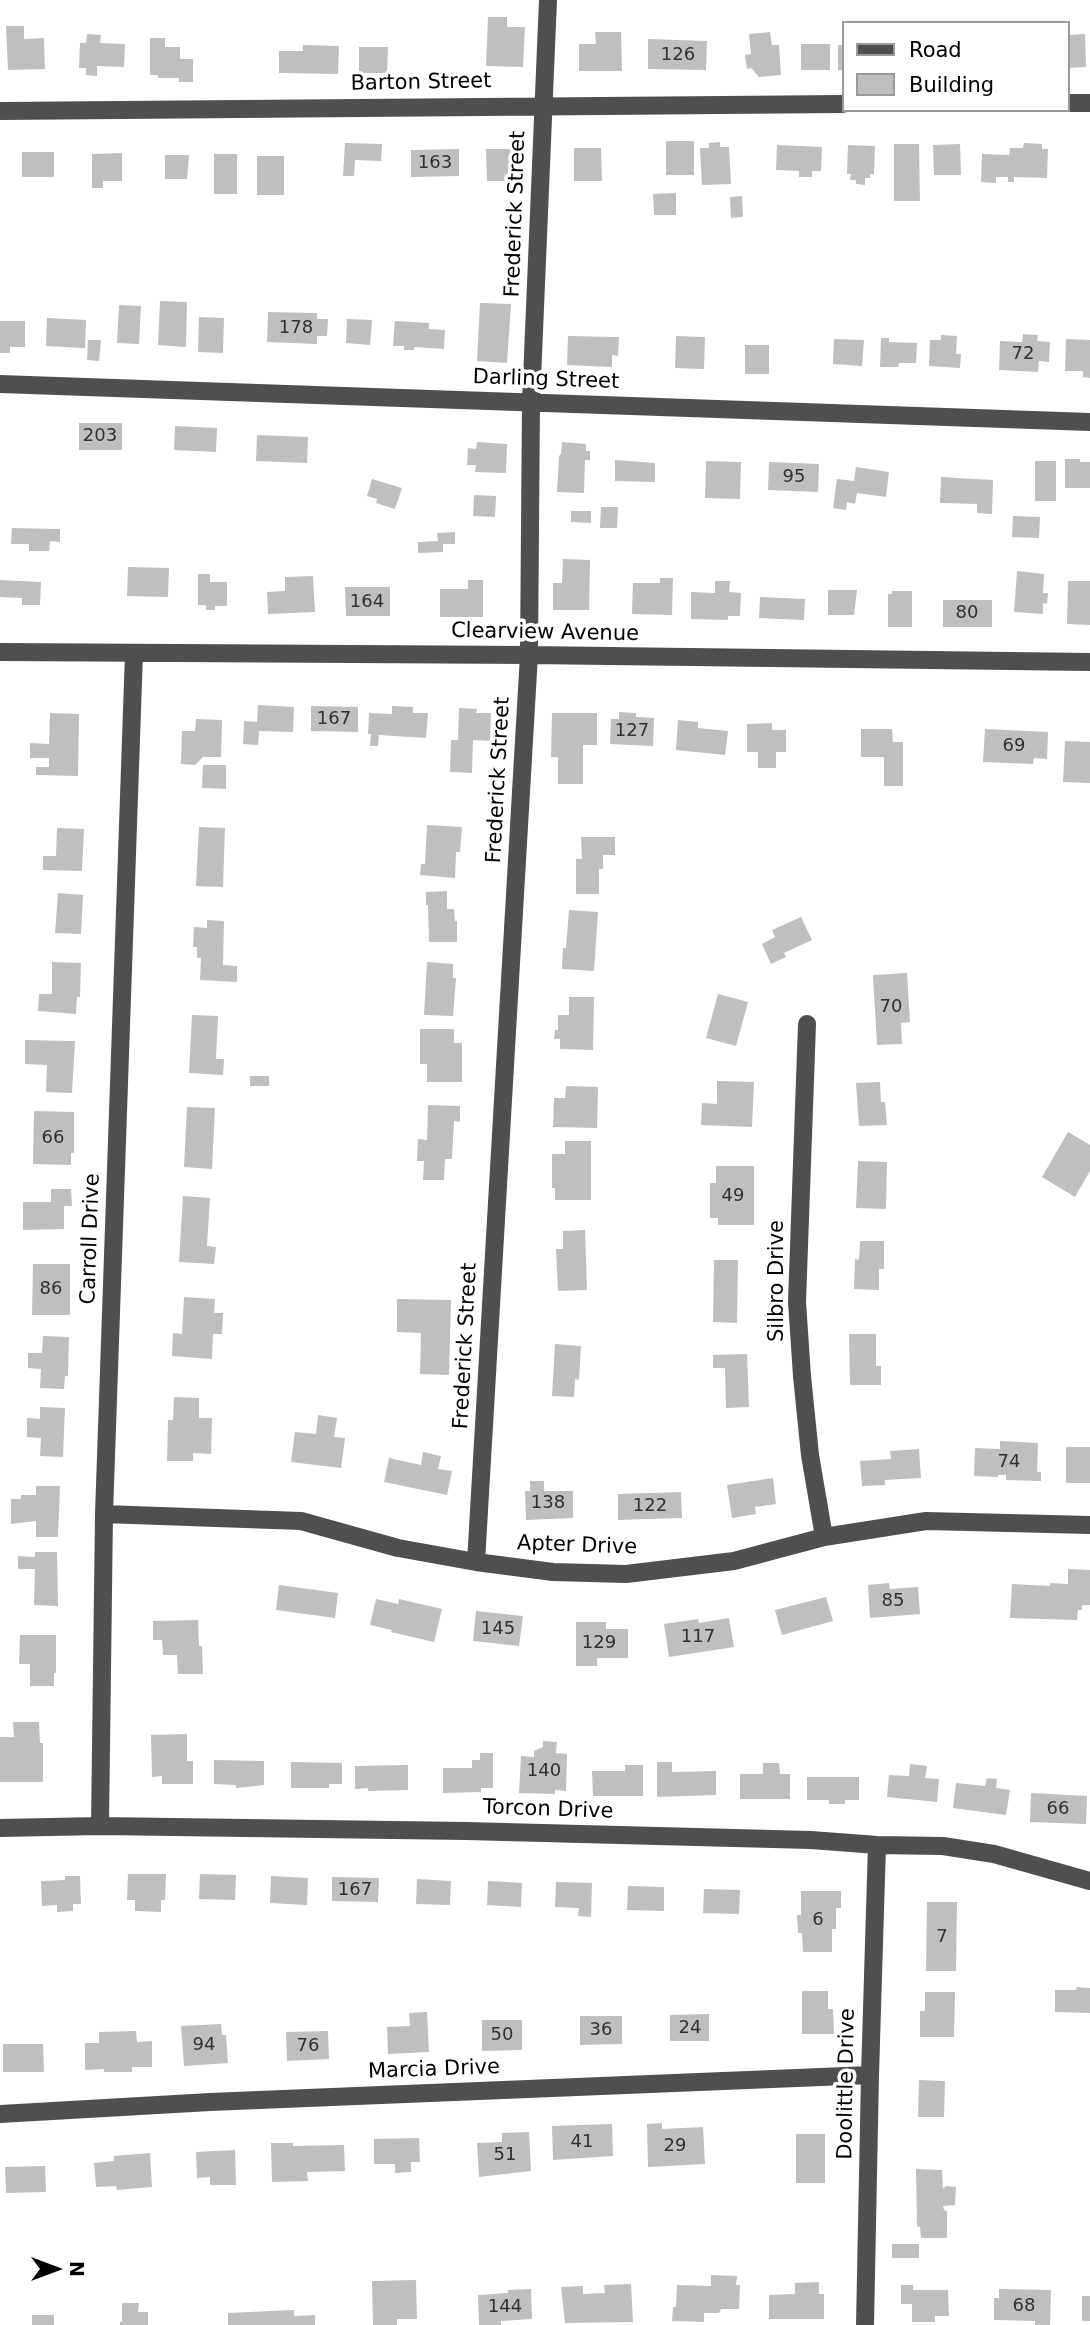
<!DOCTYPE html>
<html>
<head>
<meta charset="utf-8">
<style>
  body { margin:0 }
  #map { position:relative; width:1090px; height:2325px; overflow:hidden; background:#fff; font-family:"DejaVu Sans",sans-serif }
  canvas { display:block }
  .legend { position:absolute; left:842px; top:21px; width:228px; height:91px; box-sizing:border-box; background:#fff; border:2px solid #999; margin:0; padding:9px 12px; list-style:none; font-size:21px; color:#000 }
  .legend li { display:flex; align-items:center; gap:14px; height:35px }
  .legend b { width:35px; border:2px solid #999 }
  .north { position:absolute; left:21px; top:2234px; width:70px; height:70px; -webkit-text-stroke:5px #fff; paint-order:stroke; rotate:90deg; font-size:19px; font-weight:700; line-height:28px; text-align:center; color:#000 }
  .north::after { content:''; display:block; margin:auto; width:24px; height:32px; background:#000; clip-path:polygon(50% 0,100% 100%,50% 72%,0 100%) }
</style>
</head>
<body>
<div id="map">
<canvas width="1090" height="2325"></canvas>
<ul class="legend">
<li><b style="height:9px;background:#4f4f4f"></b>Road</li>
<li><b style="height:19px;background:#bfbfbf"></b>Building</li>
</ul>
<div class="north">N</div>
</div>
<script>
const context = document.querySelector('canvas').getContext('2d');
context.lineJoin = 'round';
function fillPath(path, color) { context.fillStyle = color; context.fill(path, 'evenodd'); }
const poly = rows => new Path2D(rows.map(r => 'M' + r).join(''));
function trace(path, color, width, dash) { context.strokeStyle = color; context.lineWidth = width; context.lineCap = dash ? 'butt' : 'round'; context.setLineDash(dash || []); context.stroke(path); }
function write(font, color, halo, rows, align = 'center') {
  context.font = font + ' "DejaVu Sans",sans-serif'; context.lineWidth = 7; context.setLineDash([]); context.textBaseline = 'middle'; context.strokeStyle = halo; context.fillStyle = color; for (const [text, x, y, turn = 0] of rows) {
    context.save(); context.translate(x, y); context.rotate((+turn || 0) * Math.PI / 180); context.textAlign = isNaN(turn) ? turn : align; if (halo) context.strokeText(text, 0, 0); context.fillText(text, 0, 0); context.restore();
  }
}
const building = poly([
  [488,17,507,17,507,27,525,27,523,67,486,66],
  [6,26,24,26,24,39,44,38,45,69,8,70],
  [595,32,621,32,622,71,579,71,579,44,596,44],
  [770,32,772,45,779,45,781,75,759,77,751,68,747,69,745,55,751,54,749,34],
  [87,34,101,35,100,43,125,44,124,67,97,66,97,76,86,75,86,68,79,68,80,43,86,43],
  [1085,34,1086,67,1067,68,1067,35],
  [150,38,165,38,165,47,180,47,180,59,193,59,193,82,179,82,179,78,158,78,158,75,150,75],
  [648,39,707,41,706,70,648,69],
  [801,44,830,44,830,70,801,70],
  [303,45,339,46,338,74,279,73,279,51,303,51],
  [838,45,843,45,843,70,838,70],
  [359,47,388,47,387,73,359,73],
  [666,141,694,141,694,175,666,175],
  [720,142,720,147,729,147,731,184,702,185,700,148,709,148,709,143],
  [345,143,382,144,381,161,355,160,354,176,343,176],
  [1024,143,1042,144,1042,149,1048,149,1047,178,1014,177,1014,182,1008,182,1008,177,996,177,996,183,981,182,982,154,1009,155,1010,148,1023,148],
  [894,144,919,144,920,201,894,201],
  [960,144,961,175,934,175,933,145],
  [777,145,822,147,821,171,812,171,812,177,799,177,799,171,776,170],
  [848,145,875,146,874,174,870,174,870,178,865,178,865,185,856,184,856,180,850,180,851,174,847,174],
  [574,148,601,148,602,181,574,181],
  [459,149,459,176,411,177,411,150],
  [486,149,517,149,517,181,487,181],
  [22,152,54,152,54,177,22,177],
  [122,153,122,181,103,181,103,188,92,188,92,154],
  [214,154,237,154,237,194,214,194],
  [165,155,189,155,187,179,165,179],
  [257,156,284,156,284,195,257,195],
  [676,193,676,215,654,215,653,194],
  [742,196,743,217,731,218,730,197],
  [160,301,187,302,186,347,158,345],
  [480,303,511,304,507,363,477,361],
  [119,305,141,306,139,344,117,343],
  [268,312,317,313,317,319,328,319,327,336,317,336,317,344,267,342],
  [199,317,224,318,223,353,198,352],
  [47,318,86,320,85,348,46,346],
  [347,319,372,320,370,345,346,343],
  [0,321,25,321,25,347,10,347,10,353,0,353],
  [395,321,429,323,429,329,445,330,444,349,414,347,414,350,404,350,404,346,393,346],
  [1023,334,1038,335,1037,341,1050,342,1049,362,1039,361,1038,372,999,370,1000,341,1022,342],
  [941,335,957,336,956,354,961,354,960,368,929,366,930,340,941,340],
  [568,336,619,337,618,356,612,355,612,367,567,365],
  [676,336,705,337,704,369,675,368],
  [881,338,889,338,889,342,917,343,916,363,899,363,898,367,880,367],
  [834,339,864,340,862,366,833,364],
  [1066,339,1090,340,1090,378,1083,377,1083,371,1065,371],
  [88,340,101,340,99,361,87,360],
  [745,345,769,345,769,374,745,374],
  [79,423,122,423,122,450,79,450],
  [175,426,217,428,216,452,174,450],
  [257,435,308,437,307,463,256,461],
  [477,442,507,444,506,473,475,472,476,465,467,465,468,448,476,449],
  [562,442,586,444,586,451,590,451,590,460,585,460,584,493,557,492,559,456,561,454],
  [1065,459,1080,459,1080,462,1090,462,1090,488,1065,488],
  [615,460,655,463,655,482,615,481],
  [706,461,741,462,740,499,705,498],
  [1035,461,1056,461,1056,501,1035,501],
  [769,462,819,464,818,492,768,490],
  [856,467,889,472,886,497,857,493,855,504,847,502,846,510,833,508,837,479,854,481],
  [941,477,993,480,992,514,977,513,977,504,940,503],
  [372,479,402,488,395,509,376,503,377,499,367,496],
  [474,495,496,496,495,517,473,516],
  [601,507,618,507,617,528,600,528],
  [571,511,591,511,591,523,571,522],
  [1013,516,1040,517,1039,538,1012,537],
  [12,528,60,529,60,542,50,541,49,551,29,551,29,544,11,544],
  [455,532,455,544,443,544,443,552,418,553,418,542,438,541,437,533],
  [563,559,590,560,589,610,553,610,553,583,562,583],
  [128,567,169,568,168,597,127,596],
  [1017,571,1044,574,1043,593,1048,593,1047,604,1043,603,1043,614,1014,612],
  [198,574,210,574,210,582,227,582,227,606,215,606,215,610,206,610,206,605,198,605],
  [313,576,315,612,268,614,267,592,285,591,285,577],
  [660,578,673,578,672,615,632,614,633,583,660,583],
  [0,580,41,582,40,605,22,605,22,598,0,597],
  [468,580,483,580,483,617,440,617,440,589,468,589],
  [715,581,730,581,729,592,741,593,740,616,728,616,728,620,691,619,691,592,715,593],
  [1068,581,1090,581,1090,625,1067,624],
  [345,587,390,587,390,616,346,616],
  [828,590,857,590,854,615,828,615],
  [892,591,912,591,912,627,888,627,888,594,892,594],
  [760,597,805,599,804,620,759,618],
  [943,600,992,600,992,627,943,627],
  [258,705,294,707,293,732,259,731,258,745,243,744,244,721,257,722],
  [311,706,358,707,358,732,311,731],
  [392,706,413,707,413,713,428,713,426,738,379,735,378,746,370,746,371,734,368,734,369,713,392,714],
  [459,708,477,709,476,713,491,713,490,741,473,740,472,773,450,772,451,740,458,740],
  [619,712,636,713,636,717,654,718,653,746,610,744,611,719,619,719],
  [50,713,79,714,78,776,36,775,36,767,49,767,49,758,30,758,30,743,49,744],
  [552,713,597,713,597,745,583,745,583,784,558,784,558,757,551,757],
  [196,719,222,720,221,757,203,757,195,765,181,764,182,731,195,731],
  [678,720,698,722,698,728,728,731,725,755,676,750],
  [772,723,772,730,786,730,786,752,776,752,776,768,758,768,758,752,747,752,747,724],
  [861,729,892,729,893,742,903,742,903,786,884,786,884,757,861,757],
  [985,729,1048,732,1047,759,1034,758,1033,764,983,762],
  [1065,741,1090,742,1090,783,1063,782],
  [203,765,226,765,226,789,202,788],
  [427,825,462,827,460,852,456,852,455,878,420,875,421,864,425,864],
  [199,827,225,828,223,887,196,886],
  [57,828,84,829,82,871,43,870,43,856,56,856],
  [581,837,615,837,615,855,603,855,603,869,599,869,599,894,576,894,576,859,582,859],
  [447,891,447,909,454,909,455,921,457,921,457,942,429,942,428,905,426,905,426,892],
  [58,893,83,895,81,934,55,933],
  [569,910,598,912,594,971,562,969,563,948,566,948],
  [801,917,812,940,784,953,786,957,771,964,762,944,775,937,772,930],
  [207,920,224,921,223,965,237,966,237,982,200,980,201,958,197,958,197,947,193,947,194,927,207,928],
  [52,962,81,963,80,997,77,997,76,1014,38,1011,39,994,52,994],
  [427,962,453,964,453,978,456,978,453,1016,424,1015],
  [907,973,910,1022,901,1023,902,1044,877,1045,873,975],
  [718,994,748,1002,736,1046,706,1038],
  [569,997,594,997,593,1050,560,1049,560,1039,554,1039,555,1030,558,1030,558,1015,569,1015],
  [192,1015,218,1016,216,1059,224,1059,223,1075,189,1073],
  [420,1029,454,1029,454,1043,462,1043,462,1082,427,1082,427,1064,420,1064],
  [25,1040,75,1041,72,1093,46,1092,47,1065,25,1064],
  [250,1076,269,1076,269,1086,250,1086],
  [717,1081,754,1082,752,1127,701,1125,702,1103,717,1104],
  [880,1082,881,1102,885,1102,887,1125,859,1126,856,1083],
  [566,1086,598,1087,597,1128,553,1127,554,1098,565,1098],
  [428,1105,460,1106,460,1122,454,1121,452,1159,445,1159,444,1180,423,1180,424,1161,417,1161,418,1139,427,1140],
  [187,1107,215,1108,212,1169,184,1167],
  [34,1111,74,1112,74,1153,71,1153,71,1165,33,1164],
  [1068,1132,1090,1145,1090,1171,1075,1197,1042,1177],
  [565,1141,591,1141,591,1200,555,1200,555,1188,552,1188,552,1154,565,1154],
  [858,1161,887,1162,886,1209,856,1208],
  [716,1166,754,1166,754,1225,718,1225,718,1218,710,1218,710,1183,716,1183],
  [51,1189,71,1189,72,1206,64,1206,64,1229,23,1230,23,1202,51,1202],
  [183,1196,210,1198,207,1246,216,1247,214,1264,179,1262],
  [585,1230,587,1290,558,1291,556,1249,563,1249,563,1231],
  [860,1241,884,1241,884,1269,879,1269,879,1290,854,1289,855,1259,859,1260],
  [714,1260,738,1260,737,1323,713,1322],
  [33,1264,70,1264,70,1315,32,1315],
  [184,1297,215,1299,214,1313,223,1313,222,1334,213,1334,212,1359,172,1356,173,1333,182,1334],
  [397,1299,451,1300,449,1375,420,1374,421,1333,397,1332],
  [849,1334,876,1334,876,1366,881,1366,881,1385,850,1385],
  [43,1336,69,1337,68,1376,65,1376,64,1389,40,1388,41,1369,28,1368,28,1353,42,1353],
  [555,1344,581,1346,579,1380,575,1379,574,1397,552,1396],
  [747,1354,749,1407,726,1408,725,1368,713,1368,713,1355],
  [174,1397,199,1398,199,1418,212,1418,211,1454,193,1453,193,1461,167,1461,168,1420,173,1420],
  [40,1407,65,1408,63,1457,40,1456,41,1438,27,1437,27,1418,40,1419],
  [318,1415,337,1418,334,1437,345,1438,341,1468,291,1462,295,1432,316,1434],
  [1000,1441,1038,1443,1037,1472,1041,1472,1041,1481,1006,1480,1006,1475,998,1475,998,1477,974,1476,975,1448,1000,1449],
  [1066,1447,1090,1447,1090,1483,1066,1483],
  [919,1449,921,1478,885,1480,885,1485,862,1486,860,1461,891,1459,890,1451],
  [423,1452,441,1456,438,1469,452,1471,447,1495,384,1482,389,1458,421,1465],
  [773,1478,776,1504,755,1507,756,1514,732,1518,727,1485],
  [530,1481,544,1481,544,1491,573,1491,573,1518,526,1520,525,1491,530,1491],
  [36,1486,60,1486,58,1537,36,1537,36,1521,11,1524,11,1499,21,1499,21,1495,36,1495],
  [681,1492,682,1518,618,1520,618,1494],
  [35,1552,57,1552,58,1606,34,1605,35,1569,18,1569,18,1556,35,1557],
  [1068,1569,1090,1570,1090,1605,1082,1605,1082,1610,1078,1610,1077,1620,1010,1618,1012,1584,1050,1586,1050,1583,1068,1584],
  [889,1583,890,1589,918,1587,920,1614,870,1618,868,1585],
  [279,1585,338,1593,335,1618,276,1610],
  [826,1597,833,1621,782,1635,775,1610],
  [376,1599,398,1604,399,1599,442,1609,434,1642,391,1632,392,1630,370,1625],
  [476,1611,523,1616,519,1646,473,1641],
  [729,1618,734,1647,669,1657,664,1624,698,1619,699,1623],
  [198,1620,199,1646,202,1646,203,1674,178,1674,177,1655,163,1655,162,1640,153,1640,153,1621],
  [576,1622,606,1622,606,1629,628,1629,628,1658,597,1658,597,1666,576,1666],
  [20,1635,56,1635,56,1673,54,1673,54,1686,30,1686,30,1664,19,1664],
  [13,1722,39,1722,40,1743,43,1743,43,1782,0,1782,0,1737,14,1737],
  [187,1734,187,1761,193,1761,193,1784,162,1784,162,1776,152,1777,151,1735],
  [543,1741,557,1742,556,1753,567,1754,566,1791,555,1790,555,1794,519,1793,521,1756,534,1757,534,1751,543,1747],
  [480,1753,493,1753,493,1788,481,1788,481,1792,443,1793,443,1768,472,1768,472,1760,480,1760],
  [214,1760,264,1761,264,1785,236,1788,236,1785,214,1784],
  [291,1762,342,1763,342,1784,329,1784,329,1788,291,1788],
  [657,1762,672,1762,672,1772,716,1771,716,1795,657,1797],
  [763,1763,779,1763,780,1774,790,1774,790,1799,740,1799,740,1774,763,1774],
  [910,1764,927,1766,925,1778,939,1779,937,1802,887,1797,889,1775,909,1776],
  [408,1765,408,1790,368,1791,368,1788,355,1789,355,1766],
  [625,1765,643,1765,643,1796,593,1796,592,1771,625,1771],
  [807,1777,859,1777,859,1800,845,1800,845,1804,829,1804,829,1800,807,1800],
  [987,1778,997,1779,996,1788,1010,1790,1006,1815,953,1808,956,1783,985,1786],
  [1031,1793,1087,1796,1086,1824,1030,1822],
  [128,1874,166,1874,165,1900,161,1900,161,1912,135,1911,135,1900,127,1900],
  [200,1874,236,1875,235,1900,199,1899],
  [65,1876,80,1876,81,1904,73,1904,73,1911,57,1912,57,1905,42,1906,41,1881,65,1880],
  [271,1876,308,1878,307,1905,270,1903],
  [332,1877,379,1878,378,1902,332,1901],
  [417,1879,451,1881,450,1905,416,1904],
  [488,1881,522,1883,521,1907,487,1905],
  [556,1882,592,1883,591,1917,578,1916,579,1908,555,1907],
  [628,1886,664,1887,664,1911,627,1910],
  [704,1889,740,1890,739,1914,703,1913],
  [801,1891,841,1891,841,1908,836,1908,836,1929,832,1929,832,1952,803,1952,802,1933,798,1933,797,1915,801,1915],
  [927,1902,957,1902,956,1971,926,1971],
  [1077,1987,1090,1988,1090,2013,1055,2012,1055,1990,1076,1990],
  [802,1991,828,1991,828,2009,833,2009,834,2034,802,2034],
  [925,1992,955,1992,954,2037,920,2037,920,2011,925,2011],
  [427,2012,429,2052,388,2054,387,2027,410,2026,409,2013],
  [709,2014,709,2041,670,2041,670,2015],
  [580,2016,622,2016,622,2044,580,2045],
  [482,2020,522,2020,522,2050,482,2051],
  [221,2024,222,2035,226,2035,228,2063,184,2066,181,2026],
  [136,2031,137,2042,152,2041,152,2067,132,2067,132,2072,104,2072,104,2069,85,2070,85,2043,99,2043,99,2032],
  [328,2031,329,2059,287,2061,286,2032],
  [3,2044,43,2044,44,2072,3,2072],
  [919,2080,945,2081,944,2117,918,2117],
  [662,2123,662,2129,703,2127,705,2164,648,2167,647,2124],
  [612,2124,613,2156,553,2160,552,2126],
  [529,2132,531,2171,479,2177,477,2143,502,2142,502,2133],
  [796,2134,825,2134,825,2183,796,2183],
  [419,2138,420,2162,411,2162,411,2172,395,2173,395,2164,374,2164,374,2139],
  [271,2143,293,2143,293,2146,344,2145,345,2171,307,2172,308,2181,272,2182],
  [235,2150,236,2185,210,2185,210,2177,197,2178,196,2152],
  [150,2153,152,2187,117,2190,116,2186,96,2187,94,2163,114,2161,114,2156],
  [45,2166,46,2192,6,2193,5,2167],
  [916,2169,942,2170,943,2189,946,2186,956,2187,955,2205,943,2206,944,2210,947,2211,947,2238,921,2238,920,2227,917,2226],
  [892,2244,919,2244,919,2258,892,2258],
  [711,2275,737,2276,736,2285,740,2285,739,2309,721,2309,719,2313,704,2313,704,2322,672,2321,673,2307,676,2307,677,2285,711,2286],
  [416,2280,417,2319,397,2319,397,2325,373,2325,372,2281],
  [819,2282,819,2294,824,2294,824,2319,769,2319,769,2295,795,2294,795,2283],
  [631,2284,633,2322,565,2323,561,2287,583,2286,583,2294,605,2293,604,2285],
  [901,2285,913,2285,913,2290,948,2290,949,2316,935,2316,935,2322,912,2322,912,2304,901,2304],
  [531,2289,532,2319,501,2321,501,2325,479,2325,478,2295,508,2293,508,2290],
  [999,2289,1051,2290,1050,2325,1035,2325,1035,2321,994,2320,994,2298,999,2298],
  [1082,2296,1090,2296,1090,2321,1082,2321],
  [122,2303,139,2303,138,2312,148,2312,148,2325,120,2325,120,2322,122,2322],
  [294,2310,294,2316,315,2315,315,2325,228,2325,228,2313],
  [32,2315,54,2315,54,2325,32,2325]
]);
const minor = poly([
  [1067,103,1090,103],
  [0,111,843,104],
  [0,384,1090,422],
  [0,652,529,655,1090,662],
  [807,1024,797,1302,802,1376,810,1455,824,1537],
  [104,1514,301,1521,398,1548,476,1562,553,1572,626,1574,734,1561,824,1537,926,1521,1090,1525],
  [476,1562,529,655,531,402,548,0],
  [100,1826,104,1514,134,653],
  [0,1828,100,1826,466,1831,811,1840,877,1845,943,1846,994,1854,1090,1881],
  [0,2114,210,2102,870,2075],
  [865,2325,870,2075,877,1845]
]);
const numberNames = [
  ["126",678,55],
  ["163",435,163],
  ["178",296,328],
  ["72",1023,354],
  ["203",100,436],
  ["95",794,477],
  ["164",367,602],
  ["80",967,613],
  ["167",334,719],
  ["127",632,731],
  ["69",1014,746],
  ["70",891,1007],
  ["66",53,1138],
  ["49",733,1196],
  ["86",51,1289],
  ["74",1009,1462],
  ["138",548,1503],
  ["122",650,1506],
  ["85",893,1601],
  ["145",498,1629],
  ["117",698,1637],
  ["129",599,1643],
  ["140",544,1771],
  ["66",1058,1809],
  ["167",355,1890],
  ["6",818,1920],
  ["7",942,1937],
  ["24",690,2028],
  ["36",601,2030],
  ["50",502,2035],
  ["94",204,2045],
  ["76",308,2046],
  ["41",582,2142],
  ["29",675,2146],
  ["51",505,2155],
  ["68",1024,2306],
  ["144",505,2307]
];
const streetNames = [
  ["Barton Street",421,83,-1],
  ["Frederick Street",516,214,-88],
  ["Darling Street",546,380,2],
  ["Clearview Avenue",545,633,1],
  ["Frederick Street",499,780,-87],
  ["Carroll Drive",91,1239,-88],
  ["Silbro Drive",778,1281,-90],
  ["Frederick Street",466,1346,-87],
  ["Apter Drive",577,1546,2],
  ["Torcon Drive",548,1810,2],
  ["Marcia Drive",434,2070,-2],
  ["Doolittle Drive",847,2084,-89]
];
fillPath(building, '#bfbfbf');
trace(minor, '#4f4f4f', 18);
write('18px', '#303030', null, numberNames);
write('21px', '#000', '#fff', streetNames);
</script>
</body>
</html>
